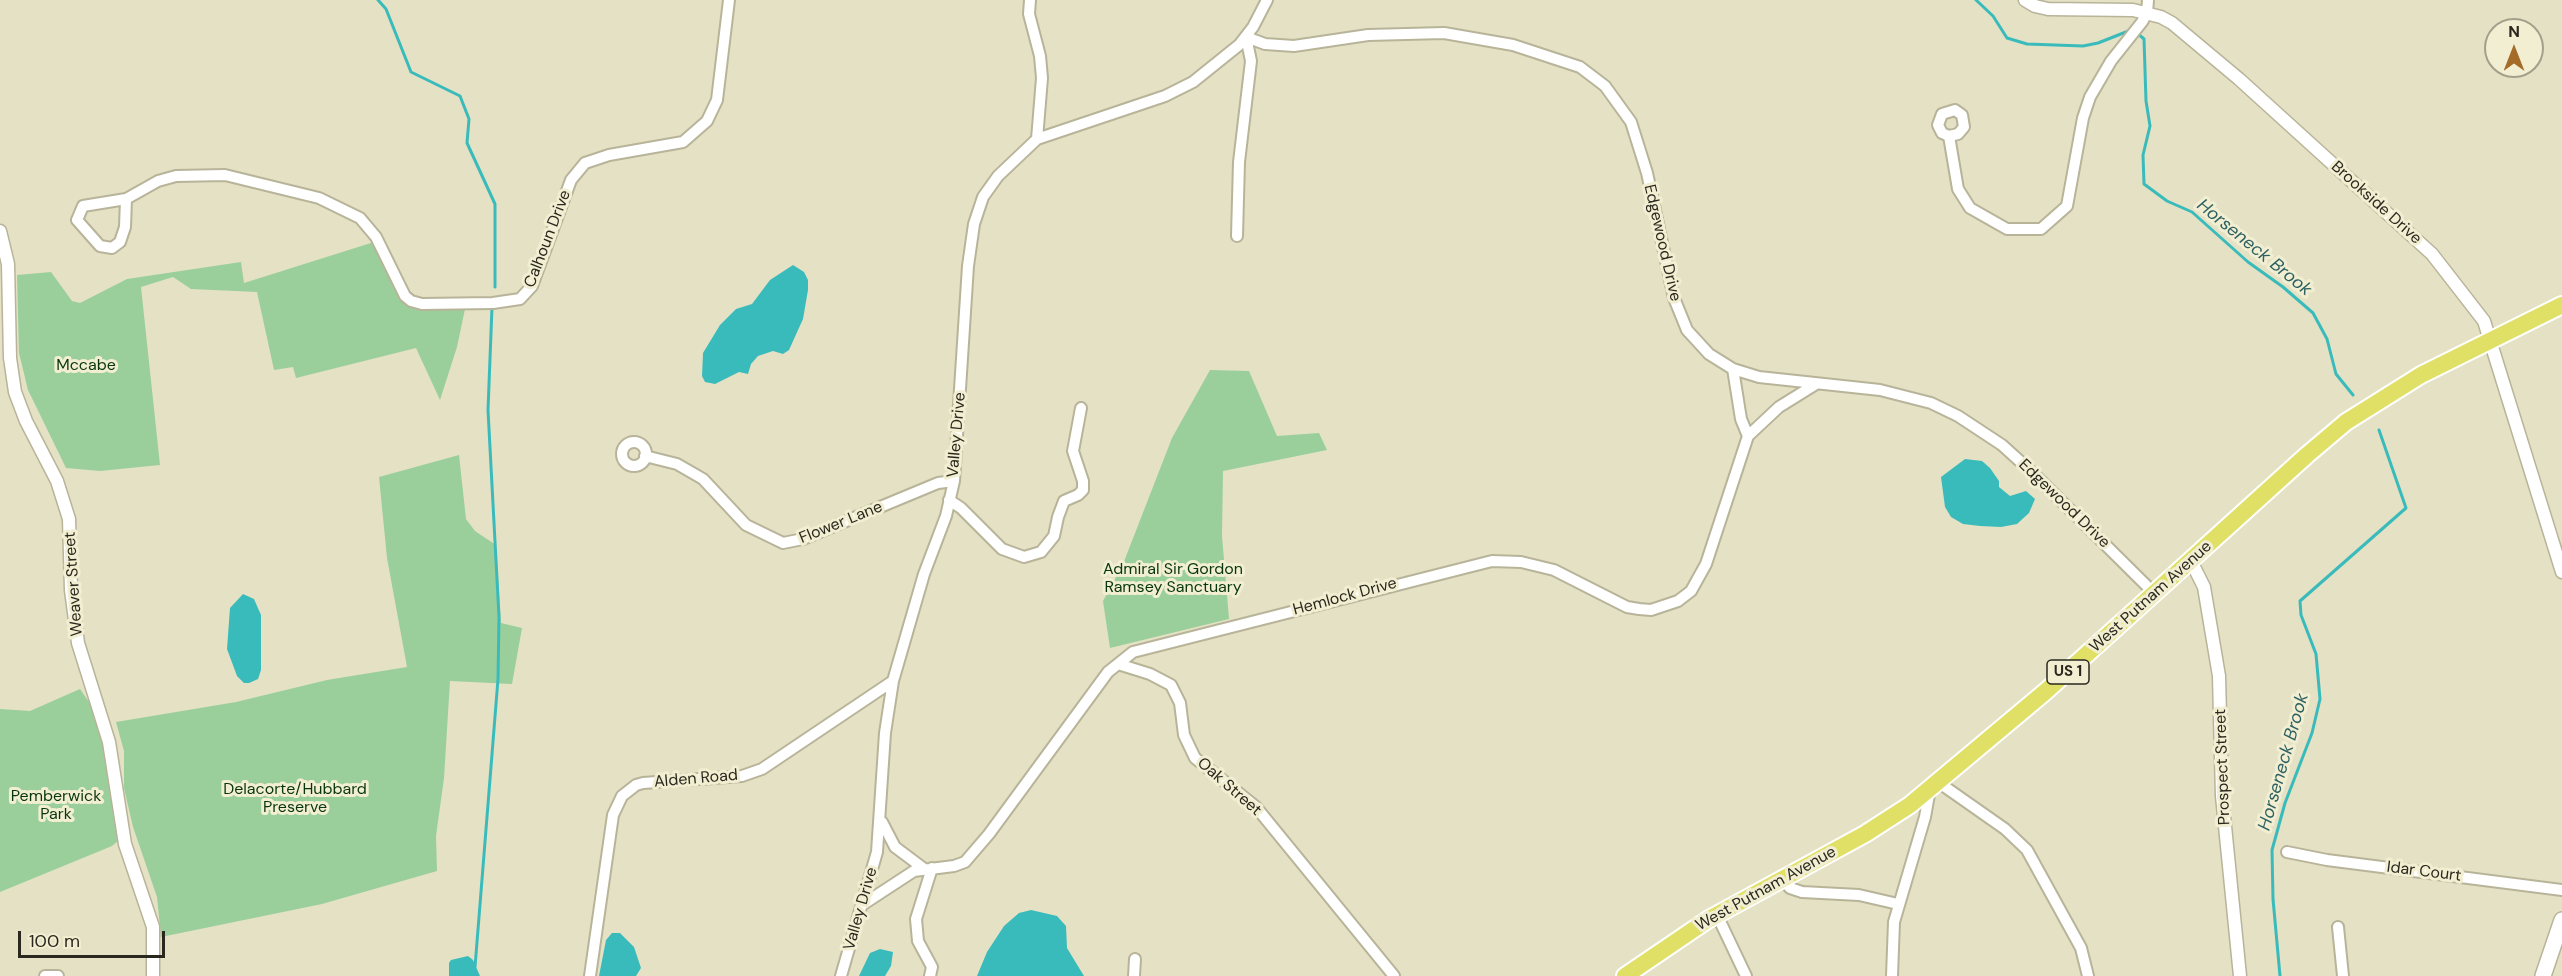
<!DOCTYPE html>
<html>
<head>
<meta charset="utf-8">
<style>
  body { margin:0 }
  #map { position:relative; width:2562px; height:976px; overflow:hidden; background:#e5e1c5; font-family:"DM Sans",sans-serif }
  canvas { display:block }
  .north { position:absolute; left:2484px; top:18px; width:60px; height:60px; box-sizing:border-box; background:#f2eed2; border:2px solid #a29f8a; border-radius:50%; rotate:0deg; font-size:16px; font-weight:700; line-height:24px; text-align:center; color:#2a281e }
  .north::after { content:''; display:block; margin:auto; width:21px; height:27px; background:#a46c28; clip-path:polygon(50% 0,100% 100%,50% 72%,0 100%) }
  .scale { position:absolute; left:18px; top:931px; width:147px; height:27px; box-sizing:border-box; border:3px solid #2a281e; border-top:0; padding-left:8px; font-size:18px; line-height:21px; white-space:nowrap; color:#2a281e; -webkit-text-stroke:4px #f2eed2; paint-order:stroke }
</style>
</head>
<body>
<div id="map">
<canvas width="2562" height="976"></canvas>
<div class="north">N</div>
<div class="scale">100 m</div>
</div>
<script>
const context = document.querySelector('canvas').getContext('2d');
context.lineJoin = 'round';
function fillPath(path, color) { context.fillStyle = color; context.fill(path, 'evenodd'); }
const poly = rows => new Path2D(rows.map(r => 'M' + r).join(''));
function trace(path, color, width, dash) { context.strokeStyle = color; context.lineWidth = width; context.lineCap = dash ? 'butt' : 'round'; context.setLineDash(dash || []); context.stroke(path); }
function write(font, color, halo, rows, align = 'center') {
  context.font = font + ' "DM Sans",sans-serif'; context.lineWidth = 6; context.setLineDash([]); context.textBaseline = 'middle'; context.strokeStyle = halo; context.fillStyle = color; for (const [text, x, y, turn = 0] of rows) {
    context.save(); context.translate(x, y); context.rotate((+turn || 0) * Math.PI / 180); context.textAlign = isNaN(turn) ? turn : align; if (halo) context.strokeText(text, 0, 0); context.fillText(text, 0, 0); context.restore();
  }
}
const green = poly([
  [374,242,407,303,414,308,465,309,457,347,440,400,416,348,296,378,293,367,274,370,257,292,191,289,173,277,141,287,160,465,100,471,66,468,28,390,19,353,17,275,51,272,72,301,80,303,127,279,241,262,244,283],
  [1210,370,1249,371,1277,436,1319,433,1327,450,1223,471,1222,536,1229,619,1110,648,1103,601,1123,564,1172,438],
  [459,455,466,519,475,531,496,545,501,623,522,628,512,684,450,681,444,778,436,836,437,871,322,904,161,937,157,897,133,827,124,788,124,751,116,722,236,702,327,680,407,667,387,558,379,477],
  [80,689,89,702,105,738,119,840,112,846,0,892,0,709,30,711]
]);
const water = poly([
  [793,265,804,272,808,280,808,290,803,319,789,350,783,354,773,351,758,356,751,364,748,374,739,372,715,384,705,382,702,376,703,353,720,325,736,309,752,304,770,280],
  [1965,459,1982,461,1990,468,1999,481,1999,487,2010,496,2026,491,2035,499,2029,513,2017,524,2001,527,1980,526,1963,524,1951,517,1945,507,1941,477],
  [243,594,254,599,261,615,261,670,258,679,249,683,244,683,237,676,227,649,230,608],
  [1031,910,1057,916,1066,926,1067,948,1084,976,977,976,987,952,1004,926,1019,913],
  [612,933,620,933,634,947,641,968,636,976,599,976,606,940],
  [880,949,893,952,891,966,885,976,859,976,870,953],
  [468,956,473,960,480,976,449,976,449,963,451,960]
]);
const stream = poly([
  [378,0,386,9,411,72,460,96,469,119,467,143,495,204,495,287],
  [1976,0,1993,16,2007,38,2027,44,2083,46,2098,43,2131,30],
  [2137,33,2144,39,2146,101,2150,126,2143,155,2144,184,2167,201,2192,212,2248,262,2283,287,2313,313,2327,339,2336,374,2353,395],
  [475,967,498,679,499,617,488,410,492,307],
  [2280,976,2273,899,2272,850,2285,803,2312,733,2320,699,2316,654,2301,615,2300,601,2406,508,2379,430]
]);
const minor = poly([
  [1030,0,1029,14,1040,56,1042,78,1037,139],
  [1246,37,1265,44,1294,46,1368,35,1444,33,1513,45,1580,67,1605,86,1631,122,1647,173,1674,298,1687,330,1709,354,1733,369,1759,377,1880,390,1931,403,1958,416,2002,445,2034,474,2155,594],
  [1949,136,1958,134,1964,127,1962,115,1955,110,1942,114,1938,125,1942,133,1949,136,1958,189,1970,208,2007,229,2041,229,2067,206,2083,118,2090,97,2111,61,2142,22,2147,13,2148,0],
  [126,199,125,227,120,242,112,248,100,246,77,220,83,206,126,199,158,181,176,176,225,175,319,198,360,218,376,237,405,296,411,301,422,304,493,303,520,299,532,286,571,180,585,163,609,155,683,142,707,121,717,100,729,0],
  [1237,236,1239,162,1251,61,1246,37],
  [1748,436,1779,407,1816,384],
  '622 454a12 12 0 1 1 24 0a12 12 0 1 1-24 0Z',
  [645,456,677,464,703,479,746,525,783,543,803,539,938,483,954,481],
  [949,500,961,508,1002,549,1024,557,1041,552,1054,536,1058,517,1064,501,1078,495,1083,490,1083,481,1073,451,1081,408],
  [1118,664,1150,674,1171,685,1180,703,1184,735,1195,758,1256,807,1394,976],
  [1938,782,2005,829,2027,850,2081,948,2088,976],
  [882,822,895,847,923,868],
  [2287,852,2327,860,2562,890],
  [1782,879,1790,888,1802,892,1859,895,1898,904],
  [862,905,914,871,954,866,965,862,989,834,1108,672,1133,652,1492,561,1521,562,1554,570,1627,607,1639,609,1651,610,1678,601,1691,591,1706,564,1748,436,1741,419,1733,369],
  [1717,915,1746,976],
  [2338,927,2343,976],
  [45,976,58,976],
  [590,976,613,815,622,796,636,785,643,783,742,776,762,769,893,681],
  [841,976,877,852,885,733,893,681,924,574,946,516,954,481,968,266,974,224,983,197,998,176,1037,139,1165,96,1193,82,1239,45,1253,27,1267,0],
  [930,976,932,967,918,941,916,919,932,868],
  [1134,976,1135,959],
  [1892,976,1894,922,1925,817,1930,789]
]);
const tertiary = poly([
  [2025,0,2035,6,2048,9,2133,10,2161,17,2172,23,2239,79,2432,254,2484,321,2562,572],
  [0,231,8,264,10,358,15,392,26,421,57,481,69,519,71,590,78,643,109,742,125,844,153,927,153,976],
  [2191,561,2204,587,2219,676,2222,796,2240,976]
]);
const secondary = poly([
  [2543,976,2562,920]
]);
const primary = poly([
  [1625,976,1709,919,1865,834,1910,805,2045,692,2307,455,2346,422,2421,375,2562,305]
]);
const shields = [
  [2068,672,42]
];
const shieldNames = [
  ["US 1",2068,672]
];
const streetNames = [
  ["Brookside Drive",2376,203,42],
  ["Calhoun Drive",548,239,-69],
  ["Edgewood Drive",1662,243,77],
  ["Valley Drive",957,435,-85],
  ["Edgewood Drive",2064,504,44],
  ["Flower Lane",841,523,-22],
  ["Weaver Street",74,584,-94],
  ["Hemlock Drive",1345,597,-15],
  ["West Putnam Avenue",2151,597,-42],
  ["Prospect Street",2223,767,-92],
  ["Alden Road",696,779,-5],
  ["Oak Street",1229,787,41],
  ["Idar Court",2424,872,7],
  ["West Putnam Avenue",1766,889,-29],
  ["Valley Drive",861,909,-74]
];
const parkNames = [
  ["Mccabe",86,366],
  ["Admiral Sir Gordon",1173,570],
  ["Ramsey Sanctuary",1173,588],
  ["Delacorte/Hubbard",295,790],
  ["Preserve",295,808],
  ["Pemberwick",56,797],
  ["Park",56,815]
];
const waterNames = [
  ["Horseneck Brook",2254,248,39],
  ["Horseneck Brook",2284,762,-74]
];
fillPath(green, '#9acf9b');
fillPath(water, '#3abbbb');
trace(stream, '#3abbbb', 3);
trace(minor, '#b8b499', 14);
trace(tertiary, '#b8b499', 15);
trace(secondary, '#b8b499', 18);
trace(primary, '#fff', 20);
trace(minor, '#fff', 10);
trace(tertiary, '#fff', 12);
trace(secondary, '#fff', 15);
trace(primary, '#e0e067', 16);
for (const [x, y, w] of shields) { const box = new Path2D(); box.roundRect(x - w / 2, y - 12, w, 24, 4.5); context.fillStyle = '#f2eed2'; context.fill(box); trace(box, '#2a281e', 1.5); }
write('bold 15px', '#2a281e', null, shieldNames);
write('16px', '#2a281e', '#f2eed2', streetNames);
write('16px', '#07360e', '#f2eed2', parkNames);
write('italic 18px', '#2d6161', '#f2eed2', waterNames);
</script>
</body>
</html>
